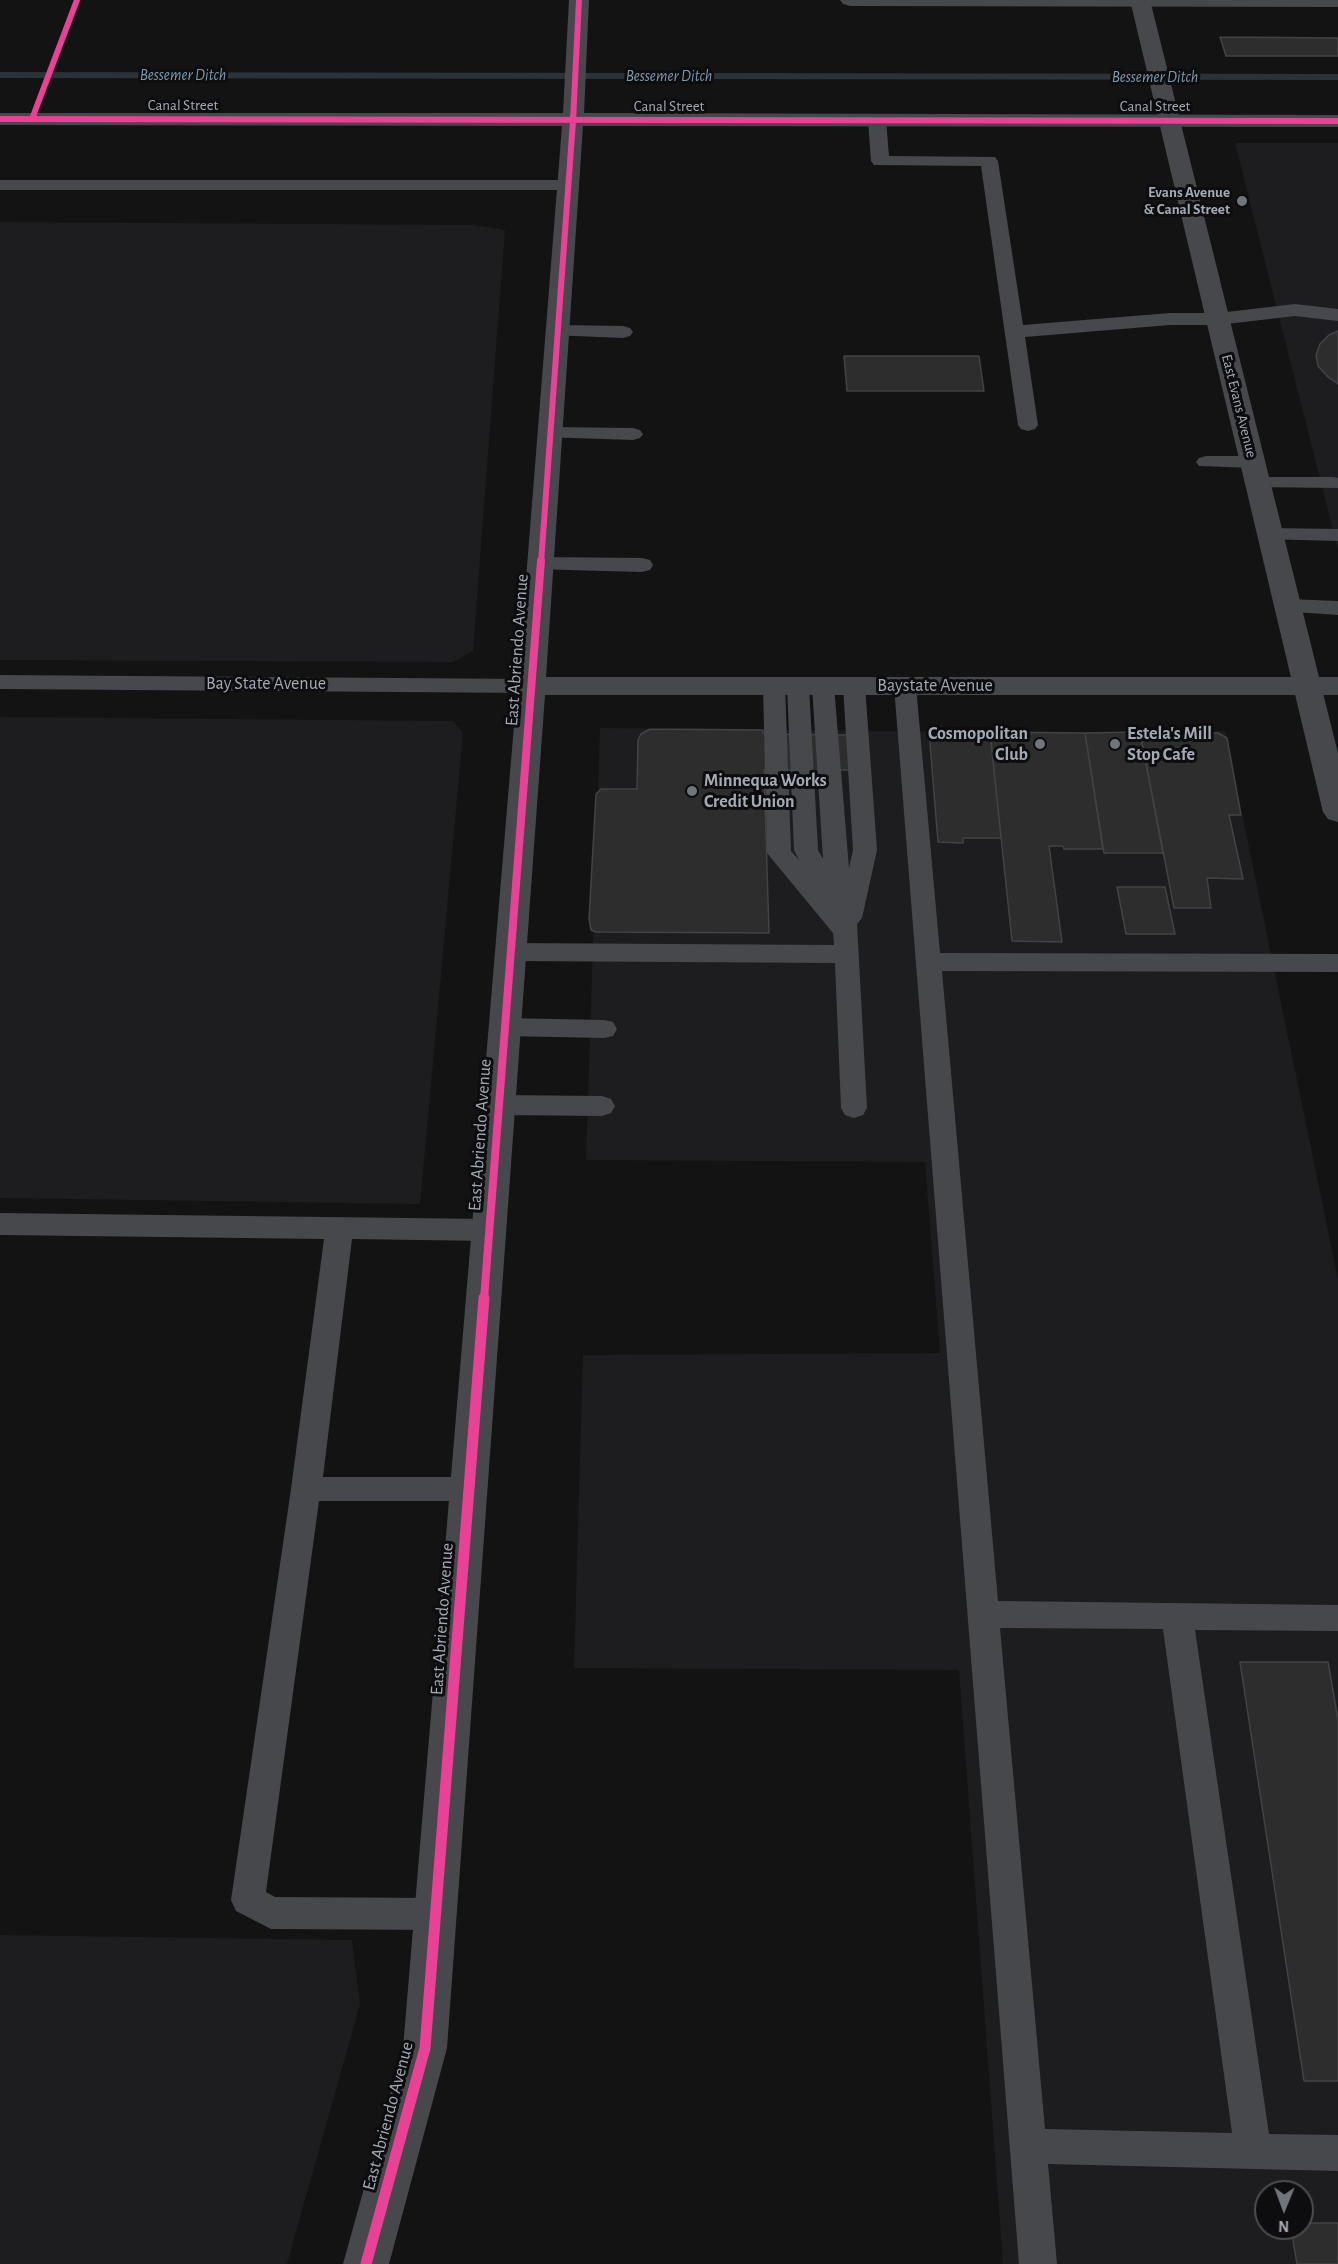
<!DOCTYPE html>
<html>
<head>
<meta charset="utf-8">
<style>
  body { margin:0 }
  #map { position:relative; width:1338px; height:2264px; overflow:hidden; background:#131313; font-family:"Alegreya Sans",sans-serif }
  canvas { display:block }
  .north { position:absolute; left:1254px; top:2180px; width:60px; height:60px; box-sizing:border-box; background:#0d0d0f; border:2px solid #494c51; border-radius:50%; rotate:181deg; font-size:16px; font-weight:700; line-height:24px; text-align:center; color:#a4aab4 }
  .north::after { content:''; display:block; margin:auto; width:21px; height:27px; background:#71757c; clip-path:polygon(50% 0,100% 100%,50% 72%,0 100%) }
</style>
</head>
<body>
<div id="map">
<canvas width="1338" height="2264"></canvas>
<div class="north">N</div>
</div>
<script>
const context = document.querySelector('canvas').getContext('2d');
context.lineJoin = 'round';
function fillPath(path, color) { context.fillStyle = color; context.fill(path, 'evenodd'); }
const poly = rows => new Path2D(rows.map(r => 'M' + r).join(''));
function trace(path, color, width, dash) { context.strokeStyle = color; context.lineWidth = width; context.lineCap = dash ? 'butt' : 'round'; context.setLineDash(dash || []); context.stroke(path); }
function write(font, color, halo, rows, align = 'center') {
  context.font = font + ' "Alegreya Sans",sans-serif'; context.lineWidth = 6; context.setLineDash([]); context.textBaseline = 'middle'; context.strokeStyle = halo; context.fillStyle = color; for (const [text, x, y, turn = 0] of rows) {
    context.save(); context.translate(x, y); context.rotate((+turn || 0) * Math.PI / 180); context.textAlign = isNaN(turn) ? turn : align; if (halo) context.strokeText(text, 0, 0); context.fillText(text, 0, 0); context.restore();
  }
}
const built = poly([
  [1235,143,1338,143,1338,551,1337,546],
  [0,222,473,225,505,230,473,651,453,662,0,660],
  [0,717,453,721,463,733,420,1204,0,1198],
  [600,728,1085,733,1225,731,1338,1279,1338,2264,1003,2264,959,1670,574,1668,583,1355,940,1353,925,1162,586,1160],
  [1266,2192,1302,2192,1302,2228,1266,2228],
  [0,1935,352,1940,360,2004,287,2264,0,2264]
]);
const stream = poly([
  [0,72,1338,74,1338,80,0,78,0,72]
]);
const building = poly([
  [1220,37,1338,38,1338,56,1226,56,1220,37],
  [1338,331,1338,384,1328,377,1318,366,1316,355,1320,344,1329,335,1338,331],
  [844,356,979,356,984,391,847,391,844,356],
  [650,729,763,730,763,734,850,735,852,770,764,770,769,933,596,932,591,930,589,919,596,794,601,789,637,789,638,740,641,734,650,729],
  [929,731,990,732,1001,838,963,838,963,843,938,842,929,731],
  [990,732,1085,733,1103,849,1064,849,1063,846,1049,846,1062,942,1012,941,990,732],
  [1140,732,1163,853,1104,853,1085,733,1140,732],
  [1140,732,1218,733,1227,738,1241,815,1229,815,1243,879,1207,878,1211,908,1174,908,1140,732],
  [1117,887,1165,887,1175,934,1126,934,1117,887],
  [1240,1662,1328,1662,1338,1720,1338,2081,1304,2081,1240,1662],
  [1302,2223,1338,2223,1338,2264,1297,2264,1291,2228,1302,2228,1302,2223]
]);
const service = poly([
  [877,115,883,116,886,120,889,156,995,157,998,161,1023,325,1170,313,1218,313,1295,304,1338,309,1338,321,1295,316,1218,325,1170,325,1025,337,1038,425,1035,429,1028,431,1021,429,1018,425,981,166,874,165,871,161,868,120,871,116,877,115],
  [0,180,568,180,574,181,577,185,574,189,568,190,0,190,0,180],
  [558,325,623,326,630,328,633,332,630,336,623,338,551,335,548,331,551,327,558,325],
  [550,427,633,428,640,430,643,434,640,438,633,440,543,437,540,433,543,429,550,427],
  [1206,456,1253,456,1260,458,1263,462,1260,466,1253,468,1199,466,1196,462,1199,458,1206,456],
  [1258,477,1334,477,1338,478,1338,488,1251,487,1247,483,1251,479,1258,477],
  [1271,528,1338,529,1338,541,1263,539,1260,534,1263,529,1271,528],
  [540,557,642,558,650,560,653,565,650,570,642,572,532,569,529,564,532,559,540,557],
  [1288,599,1338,601,1338,615,1280,611,1277,606,1280,601,1288,599],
  [0,675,531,679,539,681,542,686,539,691,531,693,0,689,0,675],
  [774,679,782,681,785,686,791,851,799,860,794,850,787,686,790,681,798,679,806,681,809,686,818,850,823,859,812,686,815,681,823,679,831,681,834,686,849,868,853,850,843,686,846,681,854,679,862,681,865,686,877,850,862,918,857,924,867,1108,863,1115,854,1118,845,1115,841,1108,835,963,511,961,502,958,498,952,502,946,511,943,834,945,833,933,767,853,763,686,766,681,774,679],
  [905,679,913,681,916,686,940,953,1338,954,1338,972,942,971,998,1601,1338,1605,1338,1631,1195,1630,1269,2134,1338,2135,1338,2171,1048,2164,1057,2264,1019,2264,894,686,897,681,905,679],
  [1000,1628,1163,1629,1232,2133,1045,2129,1000,1628],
  [505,1018,604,1020,613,1022,617,1029,613,1036,604,1038,505,1036,496,1033,492,1027,496,1021,505,1018],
  [499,1095,602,1096,611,1099,615,1106,611,1113,602,1116,499,1115,490,1112,486,1105,490,1098,499,1095],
  [0,1213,489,1219,499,1223,503,1230,499,1237,489,1241,352,1239,323,1477,469,1477,480,1480,484,1489,480,1498,469,1501,319,1501,266,1892,275,1897,436,1898,448,1903,453,1914,448,1925,436,1930,271,1929,236,1911,231,1900,291,1489,324,1239,0,1235,0,1213]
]);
const minor = poly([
  [569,0,589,0,584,113,1338,115,1338,127,583,126,546,677,1338,677,1338,695,545,695,447,2048,389,2264,343,2264,403,2048,521,642,562,126,0,125,0,113,563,113,569,0],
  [840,0,1338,0,1338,7,850,6,843,4,840,0]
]);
const tertiary = poly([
  [1130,0,1150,0,1338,753,1338,822,1328,819,1323,812,1130,0]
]);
const cyclewayFar2 = poly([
  [0,119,1338,121],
  [32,119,77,0],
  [541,563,573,121,579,0]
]);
const cyclewayFar1 = poly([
  [484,1299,541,561]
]);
const cycleway = poly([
  [366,2264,425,2048,484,1298]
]);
const markers = [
  [1242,201,6,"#71757c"],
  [1040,744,6,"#71757c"],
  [1115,744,6,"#71757c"],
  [692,791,6,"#71757c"]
];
const farStreetnames = [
  ["Canal Street",183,105],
  ["Canal Street",669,106],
  ["Canal Street",1155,106],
  ["East Evans Avenue",1239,406,76]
];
const farPoinames = [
  ["Evans Avenue",1230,192],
  ["& Canal Street",1230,209]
];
const farWaternames = [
  ["Bessemer Ditch",183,75],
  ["Bessemer Ditch",669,76],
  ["Bessemer Ditch",1155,77]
];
const streetNames = [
  ["East Abriendo Avenue",517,650,-86],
  ["Bay State Avenue",266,684],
  ["Baystate Avenue",935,686],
  ["East Abriendo Avenue",480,1135,-86],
  ["East Abriendo Avenue",442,1619,-86],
  ["East Abriendo Avenue",388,2116,-75]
];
const poiNames = [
  ["Cosmopolitan",1028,734,"right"],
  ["Club",1028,755,"right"],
  ["Estela's Mill",1127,734],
  ["Stop Cafe",1127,755],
  ["Minnequa Works",704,781],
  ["Credit Union",704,802]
];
fillPath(built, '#1d1d1f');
fillPath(stream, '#2a3338');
fillPath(building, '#2d2d2e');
trace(building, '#424346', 1.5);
fillPath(service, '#47484c');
fillPath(minor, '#47484c');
fillPath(tertiary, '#47484c');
trace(cyclewayFar2, '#ea4096', 6);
trace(cyclewayFar1, '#ea4096', 8);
trace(cycleway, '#ea4096', 11);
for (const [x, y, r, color] of markers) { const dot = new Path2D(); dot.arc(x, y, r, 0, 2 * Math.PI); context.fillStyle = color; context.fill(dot); trace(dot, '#0d0d0f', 2); }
write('15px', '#a4aab4', '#0d0d0f', farStreetnames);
write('bold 15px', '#a4aab4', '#0d0d0f', farPoinames, 'right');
write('italic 16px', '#7b9aaf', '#0d0d0f', farWaternames);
write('18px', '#a4aab4', '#0d0d0f', streetNames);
write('bold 18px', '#a4aab4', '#0d0d0f', poiNames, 'left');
</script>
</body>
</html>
